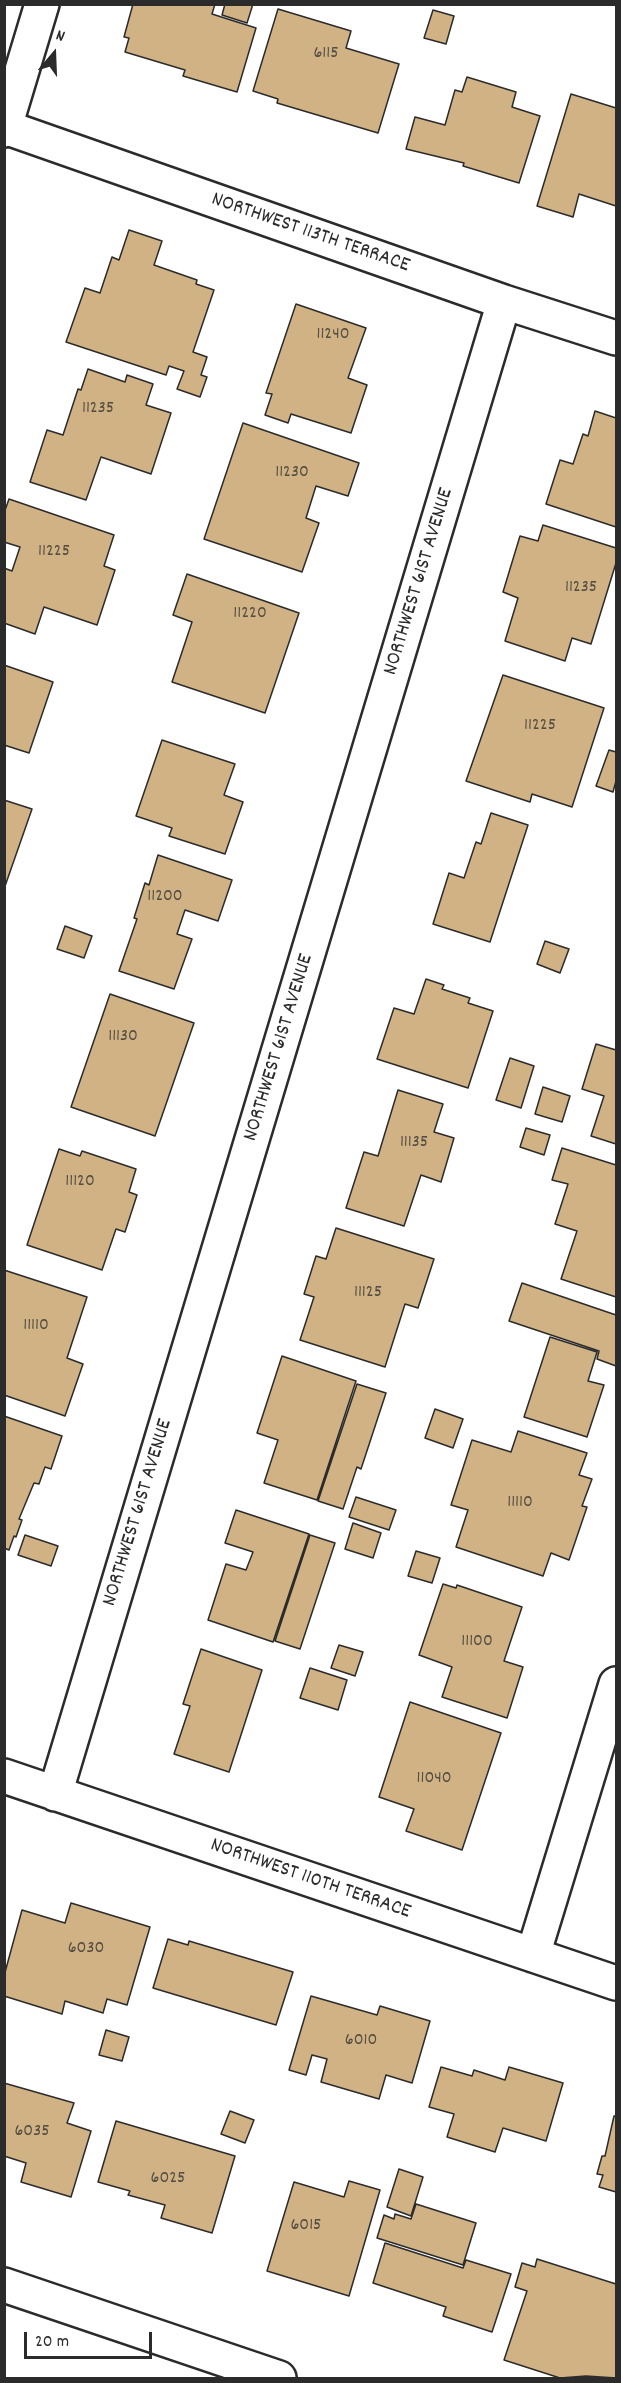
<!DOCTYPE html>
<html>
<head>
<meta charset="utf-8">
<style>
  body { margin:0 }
  #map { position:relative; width:621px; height:2383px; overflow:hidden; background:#fff; font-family:Dekko,sans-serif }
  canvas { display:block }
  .frame { position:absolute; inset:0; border:6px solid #2b2b2b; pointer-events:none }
  .north { position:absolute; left:24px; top:24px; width:60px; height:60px; -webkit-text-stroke:4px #fff; paint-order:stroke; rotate:19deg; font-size:16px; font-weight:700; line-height:24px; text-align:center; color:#2b2b2b }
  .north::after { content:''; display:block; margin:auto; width:21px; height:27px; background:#2b2b2b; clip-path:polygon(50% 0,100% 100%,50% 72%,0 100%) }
  .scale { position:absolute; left:24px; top:2332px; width:128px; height:27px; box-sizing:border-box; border:3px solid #2b2b2b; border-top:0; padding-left:8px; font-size:18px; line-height:21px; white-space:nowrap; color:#2b2b2b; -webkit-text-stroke:4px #fff; paint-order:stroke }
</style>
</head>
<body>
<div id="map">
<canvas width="621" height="2383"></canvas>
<div class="frame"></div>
<div class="north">N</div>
<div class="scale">20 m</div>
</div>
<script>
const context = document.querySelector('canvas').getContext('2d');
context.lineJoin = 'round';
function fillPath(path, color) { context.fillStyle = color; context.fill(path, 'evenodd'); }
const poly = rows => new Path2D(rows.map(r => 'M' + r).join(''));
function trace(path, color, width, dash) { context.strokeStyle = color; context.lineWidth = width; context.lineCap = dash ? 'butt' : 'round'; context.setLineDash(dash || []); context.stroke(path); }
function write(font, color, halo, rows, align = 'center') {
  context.font = font + ' Dekko,sans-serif'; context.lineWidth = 4.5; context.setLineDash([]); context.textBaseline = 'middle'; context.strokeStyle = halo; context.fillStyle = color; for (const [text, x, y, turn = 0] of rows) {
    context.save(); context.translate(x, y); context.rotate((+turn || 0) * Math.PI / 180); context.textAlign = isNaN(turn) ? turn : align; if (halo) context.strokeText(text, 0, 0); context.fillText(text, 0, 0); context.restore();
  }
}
const building = poly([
  [133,4,215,4,212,14,256,28,237,92,183,76,185,70,125,52,129,38,124,37,133,4],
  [225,4,253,4,247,23,222,15,225,4],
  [278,9,351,31,346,48,399,64,378,133,277,103,278,99,253,91,278,9],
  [433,10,454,16,446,44,424,38,433,10],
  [467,77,516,92,512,107,540,116,519,183,463,166,464,163,406,149,415,117,445,125,455,90,462,92,467,77],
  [571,94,616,108,616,206,579,194,573,217,537,206,571,94],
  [129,230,162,241,154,265,197,280,196,284,214,290,193,352,207,357,201,375,207,377,200,397,177,389,184,371,169,366,166,375,66,342,85,288,100,293,112,257,119,260,129,230],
  [296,304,366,328,348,378,367,385,351,433,291,414,288,423,265,415,272,394,266,393,296,304],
  [88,369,125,382,127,375,153,384,146,405,171,413,151,474,101,457,86,500,30,482,47,430,63,435,78,389,81,390,88,369],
  [595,411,616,418,616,527,546,504,560,460,573,464,583,434,588,436,595,411],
  [243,423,359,463,348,496,316,486,306,518,319,523,302,572,204,539,243,423],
  [9,499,114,535,104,566,115,570,97,625,44,607,35,634,4,623,4,568,12,571,20,547,4,542,4,513,9,499],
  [543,525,616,548,616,563,591,644,572,638,565,661,505,641,518,598,503,592,520,536,538,541,543,525],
  [187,574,299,613,265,713,172,682,192,622,173,615,187,574],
  [4,665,53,682,29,753,4,745,4,665],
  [503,675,604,708,572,807,532,794,530,802,466,781,503,675],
  [162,740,235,764,224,795,243,802,225,854,169,836,172,828,136,816,162,740],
  [609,750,616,752,616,781,613,792,596,786,609,750],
  [4,800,32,809,4,889,4,800],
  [491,813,528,825,490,942,433,924,449,873,464,878,476,842,481,844,491,813],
  [158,855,232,880,218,921,185,910,177,934,192,939,174,989,119,971,137,919,134,918,145,883,149,885,158,855],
  [65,926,92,936,84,958,57,949,65,926],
  [545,941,569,949,560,973,537,964,545,941],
  [426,979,444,985,442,989,470,998,468,1003,493,1011,468,1088,377,1059,394,1008,414,1014,426,979],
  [110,994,194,1023,155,1136,71,1107,110,994],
  [596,1044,616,1050,616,1144,591,1136,604,1096,582,1089,596,1044],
  [510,1058,534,1066,521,1108,496,1100,510,1058],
  [543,1087,570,1096,562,1122,535,1114,543,1087],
  [398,1090,443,1104,434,1132,454,1138,441,1182,421,1175,404,1226,346,1208,364,1152,378,1156,398,1090],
  [526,1128,550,1135,544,1155,520,1147,526,1128],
  [562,1148,616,1165,616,1297,561,1279,577,1231,555,1224,568,1184,552,1180,562,1148],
  [59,1149,80,1156,82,1151,136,1169,129,1192,137,1195,125,1232,116,1229,102,1270,27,1245,59,1149],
  [336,1228,434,1259,418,1308,405,1304,385,1367,300,1340,314,1297,304,1294,316,1256,326,1259,336,1228],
  [4,1270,87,1297,67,1358,83,1364,65,1416,4,1395,4,1270],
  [522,1283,616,1315,616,1366,597,1359,599,1351,509,1321,522,1283],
  [550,1337,597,1352,588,1381,604,1385,587,1437,524,1417,550,1337],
  [282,1356,356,1381,317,1500,264,1483,278,1440,257,1433,282,1356],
  [357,1384,386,1393,361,1469,357,1467,343,1509,318,1501,357,1384],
  [435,1409,463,1419,453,1448,425,1438,435,1409],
  [4,1416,62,1436,51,1469,45,1467,39,1484,34,1483,19,1519,22,1520,16,1537,14,1536,9,1550,4,1548,4,1416],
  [518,1431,587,1453,579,1475,592,1479,582,1506,587,1507,569,1560,551,1553,543,1576,456,1547,468,1510,451,1505,472,1440,511,1452,518,1431],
  [356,1497,396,1510,389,1530,349,1517,356,1497],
  [236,1510,309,1534,273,1642,208,1620,226,1564,246,1570,253,1552,225,1543,236,1510],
  [353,1523,381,1533,373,1558,345,1549,353,1523],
  [25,1535,58,1546,51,1566,18,1555,25,1535],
  [310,1535,335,1543,300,1649,275,1641,310,1535],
  [416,1551,440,1558,432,1583,408,1576,416,1551],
  [443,1584,456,1588,457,1585,522,1607,504,1661,523,1667,507,1718,442,1697,452,1667,419,1655,443,1584],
  [339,1645,363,1652,355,1676,331,1668,339,1645],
  [201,1649,262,1670,229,1772,174,1754,190,1706,183,1704,201,1649],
  [310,1668,347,1680,338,1710,300,1698,310,1668],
  [410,1702,501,1733,462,1850,406,1831,414,1809,379,1797,410,1702],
  [71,1903,150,1927,127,2005,107,1999,103,2013,65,2001,62,2014,4,1996,4,1976,22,1910,65,1923,71,1903],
  [168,1939,188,1945,189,1941,293,1972,276,2025,153,1988,168,1939],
  [311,1996,377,2015,380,2006,430,2021,412,2083,386,2075,379,2099,321,2082,327,2059,312,2055,306,2075,289,2070,311,1996],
  [106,2030,129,2037,122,2061,99,2055,106,2030],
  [441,2067,472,2076,474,2070,505,2080,509,2067,563,2083,546,2141,503,2128,495,2152,447,2137,454,2114,429,2107,441,2067],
  [4,2083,74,2103,67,2123,91,2131,71,2197,21,2182,26,2163,4,2156,4,2083],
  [230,2111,254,2120,245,2143,221,2134,230,2111],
  [614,2116,616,2116,616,2192,599,2187,603,2175,597,2174,602,2156,605,2156,614,2116],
  [116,2121,235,2156,212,2233,161,2218,165,2205,128,2195,130,2191,98,2182,116,2121],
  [399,2169,423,2177,411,2216,387,2207,399,2169],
  [349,2181,380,2190,349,2296,267,2271,294,2182,344,2197,349,2181],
  [416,2204,476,2223,463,2265,377,2238,384,2215,394,2219,395,2214,411,2219,416,2204],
  [385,2243,463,2268,466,2260,511,2274,492,2332,443,2316,446,2307,373,2283,385,2243],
  [537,2259,616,2284,616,2378,586,2376,560,2378,504,2360,527,2291,515,2287,522,2263,535,2267,537,2259]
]);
const street = poly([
  [5,127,504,302,616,338],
  [4,1776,616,1983],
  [55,1794,504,302],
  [533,1955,616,1684]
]);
const secondary = poly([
  [4,130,42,4],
  [4,2285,279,2378]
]);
const numberNames = [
  ["6115",326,55],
  ["11240",333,336],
  ["11235",98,410],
  ["11230",292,474],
  ["11225",54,553],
  ["11235",581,589],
  ["11220",250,615],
  ["11225",540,727],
  ["11200",165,898],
  ["11130",123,1038],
  ["11135",414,1144],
  ["11120",80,1183],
  ["11125",368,1294],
  ["11110",36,1327],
  ["11110",520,1504],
  ["11100",477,1643],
  ["11040",434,1780],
  ["6030",86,1950],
  ["6010",361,2042],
  ["6035",32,2133],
  ["6025",168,2180],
  ["6015",306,2227]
];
const streetNames = [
  ["NORTHWEST 113TH TERRACE",310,234,19],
  ["NORTHWEST 61ST AVENUE",420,582,-73],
  ["NORTHWEST 61ST AVENUE",280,1048,-73],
  ["NORTHWEST 61ST AVENUE",139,1513,-73],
  ["NORTHWEST 110TH TERRACE",310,1880,19]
];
fillPath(building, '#d0b284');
trace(building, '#2b2b2b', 1.5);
trace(street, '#2b2b2b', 38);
trace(secondary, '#2b2b2b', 38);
trace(street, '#fff', 33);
trace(secondary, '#fff', 33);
write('18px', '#544d41', null, numberNames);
write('21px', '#2b2b2b', '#fff', streetNames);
</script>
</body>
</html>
